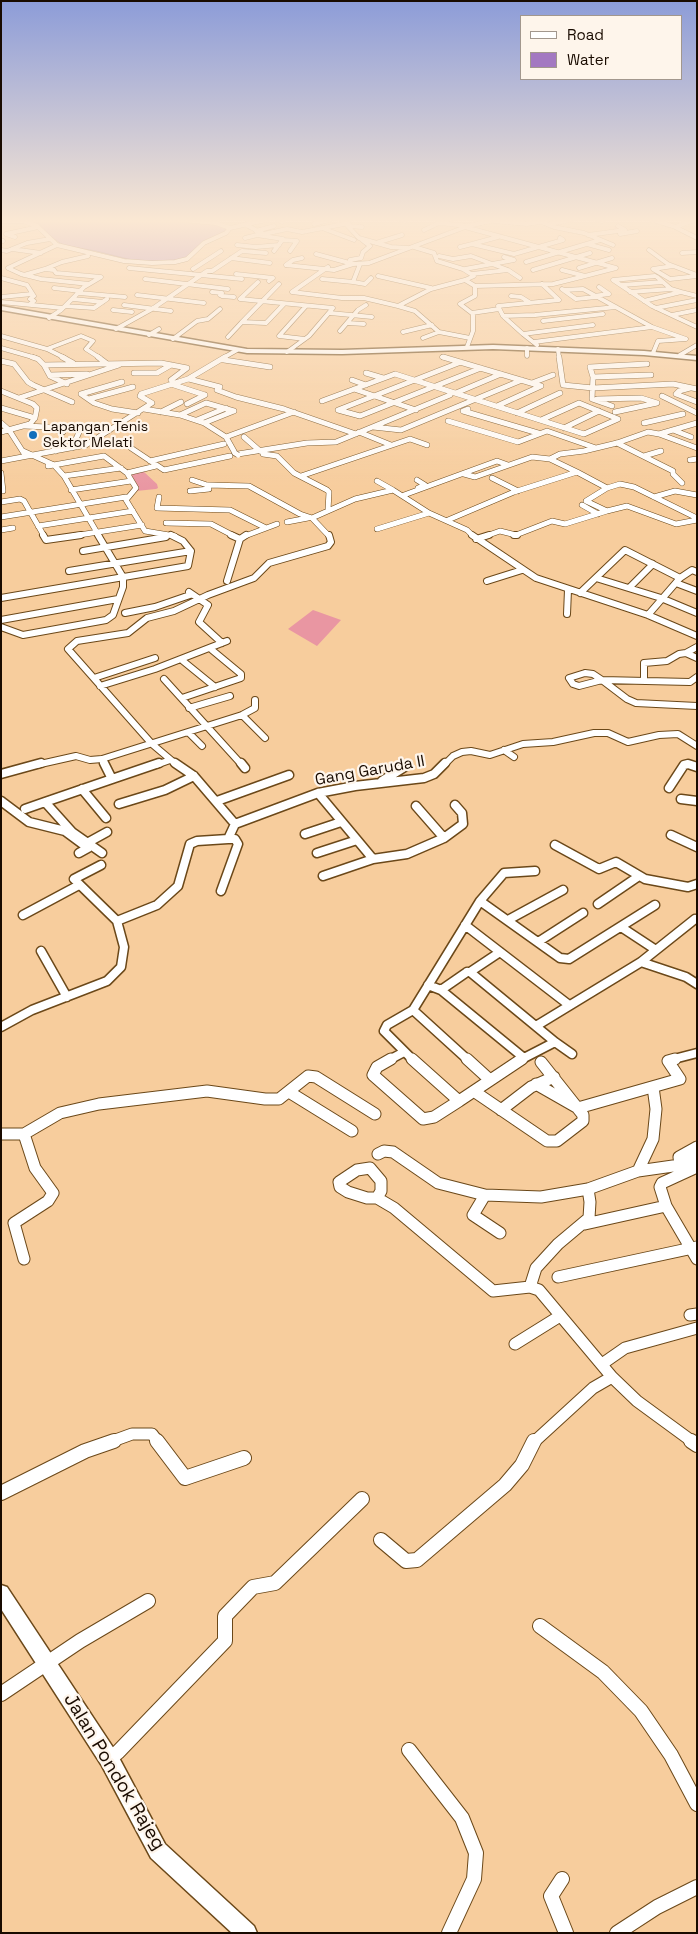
<!DOCTYPE html>
<html>
<head>
<meta charset="utf-8">
<style>
  body { margin:0 }
  #map { position:relative; width:698px; height:1934px; overflow:hidden; background:#f7cd9d; font-family:"Space Grotesk",sans-serif }
  canvas { display:block }
  .frame { position:absolute; inset:0; border:2px solid #190b00; pointer-events:none }
  .legend { position:absolute; left:520px; top:15px; width:162px; height:65px; box-sizing:border-box; background:#fef5eb; border:1px solid #a2978d; margin:0; padding:6px 9px; list-style:none; font-size:15px; color:#190b00 }
  .legend li { display:flex; align-items:center; gap:10px; height:25px }
  .legend b { width:25px; border:1px solid #a2978d }
</style>
</head>
<body>
<div id="map">
<canvas width="698" height="1934"></canvas>
<div class="frame"></div>
<ul class="legend">
<li><b style="height:6px;background:#fff"></b>Road</li>
<li><b style="height:14px;background:#a378c1"></b>Water</li>
</ul>
</div>
<script>
const context = document.querySelector('canvas').getContext('2d');
context.lineJoin = 'round';
function fillPath(path, color) { context.fillStyle = color; context.fill(path, 'evenodd'); }
const poly = rows => new Path2D(rows.map(r => 'M' + r).join(''));
function trace(path, color, width, dash) { context.strokeStyle = color; context.lineWidth = width; context.lineCap = dash ? 'butt' : 'round'; context.setLineDash(dash || []); context.stroke(path); }
function write(font, color, halo, rows, align = 'center') {
  context.font = font + ' "Space Grotesk",sans-serif'; context.lineWidth = 4.5; context.setLineDash([]); context.textBaseline = 'middle'; context.strokeStyle = halo; context.fillStyle = color; for (const [text, x, y, turn = 0] of rows) {
    context.save(); context.translate(x, y); context.rotate((+turn || 0) * Math.PI / 180); context.textAlign = isNaN(turn) ? turn : align; if (halo) context.strokeText(text, 0, 0); context.fillText(text, 0, 0); context.restore();
  }
}
const green = poly([
  [143,471,157,484,158,488,156,489,136,491,138,488,131,474],
  [313,610,341,620,317,646,288,629]
]);
const water = poly([
  [1,220,166,220,216,224,227,229,222,233,200,244,187,257,174,262,136,261,96,251,63,245,32,223,1,220]
]);
const streetFar5 = poly([
  [181,220,216,223,230,228],
  [278,220,282,222],
  [342,220,359,238,391,247,408,248],
  [346,220,350,226,362,227],
  [402,220,405,221],
  [536,220,554,227,584,233,613,245],
  [598,220,602,221],
  [653,220,676,227],
  [695,220,675,227,697,238],
  [1,221,23,221,37,226,57,245,124,261,152,263,175,262,187,259,204,243,226,233,230,228,266,220],
  [494,221,527,224,540,222],
  [314,224,329,220],
  [550,224,570,220],
  [248,226,264,234,287,229,302,232,344,224],
  [465,227,616,268,585,276],
  [322,228,354,240],
  [424,230,439,223,468,226],
  [256,231,274,226],
  [620,234,637,231],
  [588,235,625,230,618,226],
  [15,237,6,234,38,227],
  [498,237,472,244,514,254,563,240,560,238],
  [245,238,257,235,283,239,274,251],
  [1,240,3,241],
  [283,240,297,241,290,251],
  [376,243,402,235],
  [587,244,609,250],
  [57,245,8,268,21,274,41,279,89,284],
  [237,245,256,247,279,245],
  [414,247,434,253,437,261,463,269,474,276,465,280,475,286,475,296,460,304,473,314,473,331,467,347],
  [460,247,472,244],
  [12,249,41,253],
  [1,250,7,251,27,243,50,239],
  [649,250,668,264,697,275],
  [682,253,697,252],
  [316,254,353,264],
  [439,256,453,259,471,256,508,270,472,274],
  [231,258,270,263],
  [350,260,361,258,363,252,370,246,362,240],
  [526,262,600,240],
  [286,265,334,270,353,264,369,263,468,226,495,220],
  [286,265,293,260,302,258],
  [673,266,653,269,670,279,697,276],
  [328,267,292,292,342,298,364,298,398,306,415,311,439,332,470,338],
  [129,268,242,279],
  [579,268,612,258],
  [45,269,62,262,88,256],
  [193,269,221,251],
  [465,269,514,260,504,257],
  [508,270,520,278],
  [533,270,590,253],
  [236,274,273,278,269,281],
  [24,275,45,269,54,270,56,273,101,277,84,287,61,310,49,318],
  [378,276,431,288],
  [655,276,613,280,652,306,697,327],
  [657,277,671,289,681,292],
  [1,278,27,285,34,296,30,299,34,301,30,304],
  [145,279,228,289],
  [322,279,353,282,360,264],
  [258,282,240,299,333,308,309,336,287,352],
  [353,282,365,284,371,278],
  [279,284,242,322,266,323,284,304],
  [542,284,559,300,498,306,503,316,535,315,616,307],
  [622,285,663,282],
  [475,286,553,284,585,276,562,270],
  [54,288,81,291],
  [562,289,576,299,596,297],
  [212,292,222,293,220,295,222,296,234,297],
  [630,292,671,289],
  [79,293,125,297],
  [137,295,204,303],
  [511,296,521,297,529,302],
  [594,296,609,294,599,287],
  [1,297,32,294],
  [73,299,103,302],
  [644,301,681,292,697,296],
  [1,302,63,308],
  [124,305,171,311],
  [65,306,94,308,107,299],
  [398,306,431,289,465,280],
  [656,308,697,300],
  [113,310,132,312],
  [330,313,372,317],
  [472,313,499,309],
  [672,315,697,310],
  [503,316,523,334],
  [543,321,603,314],
  [348,323,364,324],
  [652,327,686,339,658,341,653,353],
  [116,329,152,309,207,271,212,271,242,251,266,253],
  [340,331,358,310,366,305],
  [403,332,432,325],
  [149,335,159,329],
  [1,336,47,349,65,358],
  [228,337,242,322],
  [423,338,439,332],
  [173,339,197,321,208,319,220,309],
  [305,339,279,336,306,306],
  [534,342,652,327,583,289,564,290],
  [537,345,523,334,593,325],
  [1,348,36,358],
  [527,348,527,356],
  [47,349,81,336,93,341,86,349,100,358],
  [558,349,559,358],
  [680,355,697,345],
  [442,357,447,358],
  [223,358,237,350]
]);
const streetFar4 = poly([
  [32,357,38,359,44,365,50,376,67,384],
  [62,357,73,363],
  [98,357,106,363],
  [443,357,541,386,497,406],
  [559,357,563,385,593,388,673,384,697,389],
  [224,360,270,367],
  [1,361,14,364,28,382,33,385,72,402],
  [461,362,338,410,360,416,481,368],
  [44,365,161,363,187,368,171,380],
  [134,373,157,373,171,365],
  [366,373,383,378],
  [50,375,87,374],
  [593,377,651,375],
  [189,379,220,387,217,390,236,397,284,409,356,434],
  [352,380,366,385],
  [122,382,81,394,94,403,112,409,138,413],
  [532,383,553,375],
  [174,385,205,395],
  [690,388,679,391,676,394,697,402],
  [354,389,416,410],
  [1,391,33,404,37,408,35,418,30,424,1,432],
  [456,393,501,374],
  [662,396,697,413],
  [19,398,119,365],
  [89,399,133,387],
  [597,399,641,398,657,403,615,412],
  [322,401,395,374,584,434,618,419,579,403,541,420],
  [187,404,205,395],
  [612,406,592,399,593,377,590,367,647,364],
  [1,408,35,418],
  [144,409,180,415,204,423,234,411],
  [468,409,463,411,538,433],
  [161,412,181,402],
  [517,413,560,393],
  [180,415,206,403,234,411],
  [197,420,226,408],
  [448,421,518,442,547,431,596,448],
  [1,423,9,430,25,455],
  [204,423,226,437,235,453],
  [644,423,683,414],
  [25,426,47,427,63,432],
  [373,427,401,430,522,380],
  [564,428,599,411],
  [673,430,691,437],
  [359,432,391,445],
  [659,434,697,423],
  [226,437,294,412],
  [244,437,260,451],
  [49,440,56,451],
  [617,443,673,471,673,474,682,483],
  [72,448,80,430],
  [131,448,164,470,230,456],
  [23,451,54,465,64,476,99,536],
  [238,454,307,443,336,442,450,395],
  [263,454,277,456,294,473,327,490,329,492,328,510],
  [644,456,661,451],
  [550,459,560,454,584,451,617,443,648,432,659,434,697,448],
  [690,460,697,459],
  [1,461,86,445,152,403,140,396,141,394,188,379,225,357],
  [150,461,224,444],
  [48,466,104,456,127,473,136,488,126,500,145,531,175,536],
  [577,472,607,488,620,484,634,487,697,518],
  [1,473,3,491],
  [127,473,156,466],
  [64,476,121,468],
  [301,476,410,439,427,445],
  [492,478,518,491],
  [192,480,207,485,249,486,300,514,312,518],
  [417,480,425,485,418,488],
  [377,481,393,490],
  [71,490,131,481],
  [190,491,209,489],
  [404,495,497,461,508,465],
  [159,497,157,508,230,510,266,528],
  [654,497,675,491,697,495],
  [1,502,20,499,24,501,44,536],
  [582,505,598,514],
  [607,511,627,506,676,524,697,520],
  [1,517,126,497],
  [448,520,514,492,577,472,550,459,532,457,475,477,464,474],
  [287,522,308,518],
  [166,523,211,524,234,536],
  [38,526,133,511],
  [377,529,429,513],
  [1,530,13,528],
  [73,536,142,525],
  [245,536,277,524],
  [329,536,312,518,355,499,393,490,429,513,467,530,473,536],
  [486,536,500,531,516,535,552,521,565,524,607,511,586,501,607,488]
]);
const streetFar3 = poly([
  [43,535,46,540,81,535],
  [472,535,536,578,648,615,697,636],
  [514,535,517,535],
  [240,539,246,535],
  [476,539,489,535],
  [83,551,166,537],
  [69,571,191,551],
  [596,578,661,598,697,613],
  [227,581,240,539,231,535],
  [487,581,522,570],
  [676,583,697,591],
  [629,588,653,564],
  [189,592,208,605,199,622,222,643],
  [580,593,625,550,680,578],
  [1,598,188,566,191,551,183,541,171,535],
  [125,613,155,607,190,595],
  [567,614,568,590],
  [648,615,680,578,692,570,697,572],
  [1,620,118,599],
  [1,627,23,635,106,620,113,615,123,587,123,577,98,535],
  [697,647,686,653,697,658],
  [183,661,215,687],
  [585,673,593,674,602,680,579,686,573,684,569,678,585,673],
  [94,678,155,658],
  [164,679,242,765],
  [602,680,690,682,697,677],
  [602,680,627,699,636,703,697,706],
  [644,681,644,663,667,661,679,654,686,653],
  [100,686,155,669,227,641],
  [182,698,241,678,241,674,212,650],
  [189,708,230,696],
  [242,715,265,738],
  [189,733,202,746],
  [504,750,514,757],
  [102,759,242,715,255,708,255,700],
  [36,765,76,756,90,760,102,759,105,765],
  [156,765,170,760],
  [177,765,152,744,68,649,77,641,128,633,147,618,174,611,208,595,254,578,269,563,328,546,331,542,329,535],
  [444,765,453,756,462,752,471,751,490,755,523,744,553,742,594,733,608,733,628,742,659,735,678,734,697,746],
  [685,765,690,765]
]);
const streetFar2 = poly([
  [104,763,112,779,159,763],
  [175,763,194,776,235,824],
  [241,763,245,768],
  [1,774,41,763],
  [382,781,406,766],
  [669,788,684,765,688,764,697,767],
  [82,789,106,818],
  [318,793,373,859],
  [681,799,697,801],
  [1,801,29,822,65,831,88,848,79,853],
  [217,801,289,775],
  [119,804,165,790,194,776],
  [416,806,444,838],
  [25,809,45,802],
  [305,834,341,822],
  [671,835,697,847],
  [87,843,107,832],
  [555,845,599,869,616,862,645,879,688,887,697,884],
  [102,853,72,832,45,802,112,779],
  [317,853,357,840],
  [323,876,373,859,407,854,444,838,463,824,462,813,455,805],
  [221,891,238,844,235,839,228,839],
  [480,901,560,958,569,959,655,905],
  [598,904,639,876],
  [23,915,79,885],
  [508,920,563,890],
  [117,921,157,905,178,886,190,844,197,841,228,839,235,824,318,793,355,786,424,778,434,774,445,763],
  [465,925,569,1005],
  [621,927,656,950],
  [538,942,583,913],
  [41,951,67,997],
  [641,962,686,977,697,984],
  [467,972,470,972,555,1042,524,1058,441,990,467,972],
  [470,972,500,952],
  [428,985,441,990],
  [413,1010,468,1060],
  [536,1026,641,962,695,919],
  [1,1027,32,1010,107,981,121,967,124,947,117,921,74,879,101,865],
  [555,1042,572,1054],
  [389,1060,404,1052],
  [413,1060,384,1031,387,1025,413,1010,480,901,504,873,535,871],
  [521,1060,524,1058],
  [670,1060,697,1053]
]);
const streetFar1 = poly([
  [391,1059,377,1067,373,1075,423,1119,434,1117,459,1101],
  [412,1059,459,1101,522,1059],
  [467,1059,490,1080],
  [536,1084,578,1108,680,1079,668,1061,675,1059],
  [289,1092,352,1131],
  [475,1092,547,1141,557,1141,583,1121,583,1115,541,1062],
  [501,1110,531,1087,554,1077],
  [1,1134,24,1134,35,1168,53,1193,48,1201,14,1223,24,1259],
  [24,1134,60,1113,99,1104,207,1091,265,1099,279,1099,308,1076,316,1077,375,1114],
  [378,1154,384,1151,393,1152,438,1183,485,1195,541,1197,588,1189,638,1171,680,1165,697,1157],
  [680,1165,679,1157,697,1147],
  [697,1167,662,1183,660,1187,666,1206,697,1259],
  [370,1168,381,1181,381,1191,377,1198,367,1198,348,1192,340,1187,339,1182,357,1170,370,1168],
  [638,1171,653,1139,656,1109,653,1087],
  [485,1195,473,1215,500,1233],
  [377,1198,394,1208,493,1291,530,1287,539,1290,612,1377,637,1401,693,1442],
  [585,1224,666,1206],
  [558,1277,697,1247],
  [530,1287,536,1268,558,1244,589,1218,590,1202,588,1189],
  [690,1315,697,1314],
  [515,1344,560,1316],
  [602,1364,625,1348,697,1328],
  [110,1442,132,1434,152,1434,158,1442],
  [534,1442,593,1388,612,1377]
]);
const street = poly([
  [157,1441,185,1478,244,1458],
  [691,1441,697,1445],
  [1,1493,85,1451,114,1441],
  [381,1540,406,1561,417,1560,505,1485,522,1465,534,1441],
  [540,1626,603,1672,641,1711,671,1755,697,1804],
  [1,1694,80,1641,148,1601],
  [409,1750,462,1818,476,1853,474,1879,449,1933],
  [109,1759,118,1752,225,1641,225,1616,253,1587,275,1583,362,1499],
  [562,1879,551,1896,566,1933],
  [617,1933,657,1907,697,1887]
]);
const secondary = poly([
  [1,306,247,349,342,350,493,345,644,351,697,356,697,360,644,355,493,349,342,354,247,353,1,310,1,306],
  [1,1585,7,1587,116,1752,165,1844,254,1926,257,1933,232,1933,151,1858,102,1766,1,1609,1,1585]
]);
const streetBridge = poly([
  [235,453,238,455]
]);
const markers = [
  [33,435,5,"#116ebb"]
];
const farPoinames = [
  ["Lapangan Tenis",43,427],
  ["Sektor Melati",43,443]
];
const streetNames = [
  ["Gang Garuda II",370,771,-10]
];
const nearStreetnames = [
  ["Jalan Pondok Rajeg",114,1772,59]
];
fillPath(green, '#e996a2');
fillPath(water, '#a378c1');
trace(water, '#7a5787', 1);
trace(streetFar5, '#6b4819', 5);
trace(streetFar4, '#6b4819', 6);
trace(streetFar3, '#6b4819', 8);
trace(streetFar2, '#6b4819', 11);
trace(streetFar1, '#6b4819', 13);
trace(street, '#6b4819', 16);
trace(secondary, '#6b4819', 3);
trace(streetFar5, '#fff', 4);
trace(streetFar4, '#fff', 5);
trace(streetFar3, '#fff', 6);
trace(streetFar2, '#fff', 8);
trace(streetFar1, '#fff', 11);
trace(street, '#fff', 14);
fillPath(secondary, '#fff');
trace(streetBridge, '#6b4819', 6, []);
trace(streetBridge, '#fff', 5);
const sky = context.createLinearGradient(0, 0, 0, 491);
sky.addColorStop(0, '#8c9cd8');
sky.addColorStop(0.45, '#fbe8d3');
sky.addColorStop(1, '#fbe8d300');
context.fillStyle = sky;
context.fillRect(0, 0, 698, 491);
for (const [x, y, r, color] of markers) { const dot = new Path2D(); dot.arc(x, y, r, 0, 2 * Math.PI); context.fillStyle = color; context.fill(dot); trace(dot, '#fef5eb', 2); }
write('14px', '#190b00', '#fef5eb', farPoinames, 'left');
write('16px', '#190b00', '#fef5eb', streetNames);
write('19px', '#190b00', '#fef5eb', nearStreetnames);
</script>
</body>
</html>
